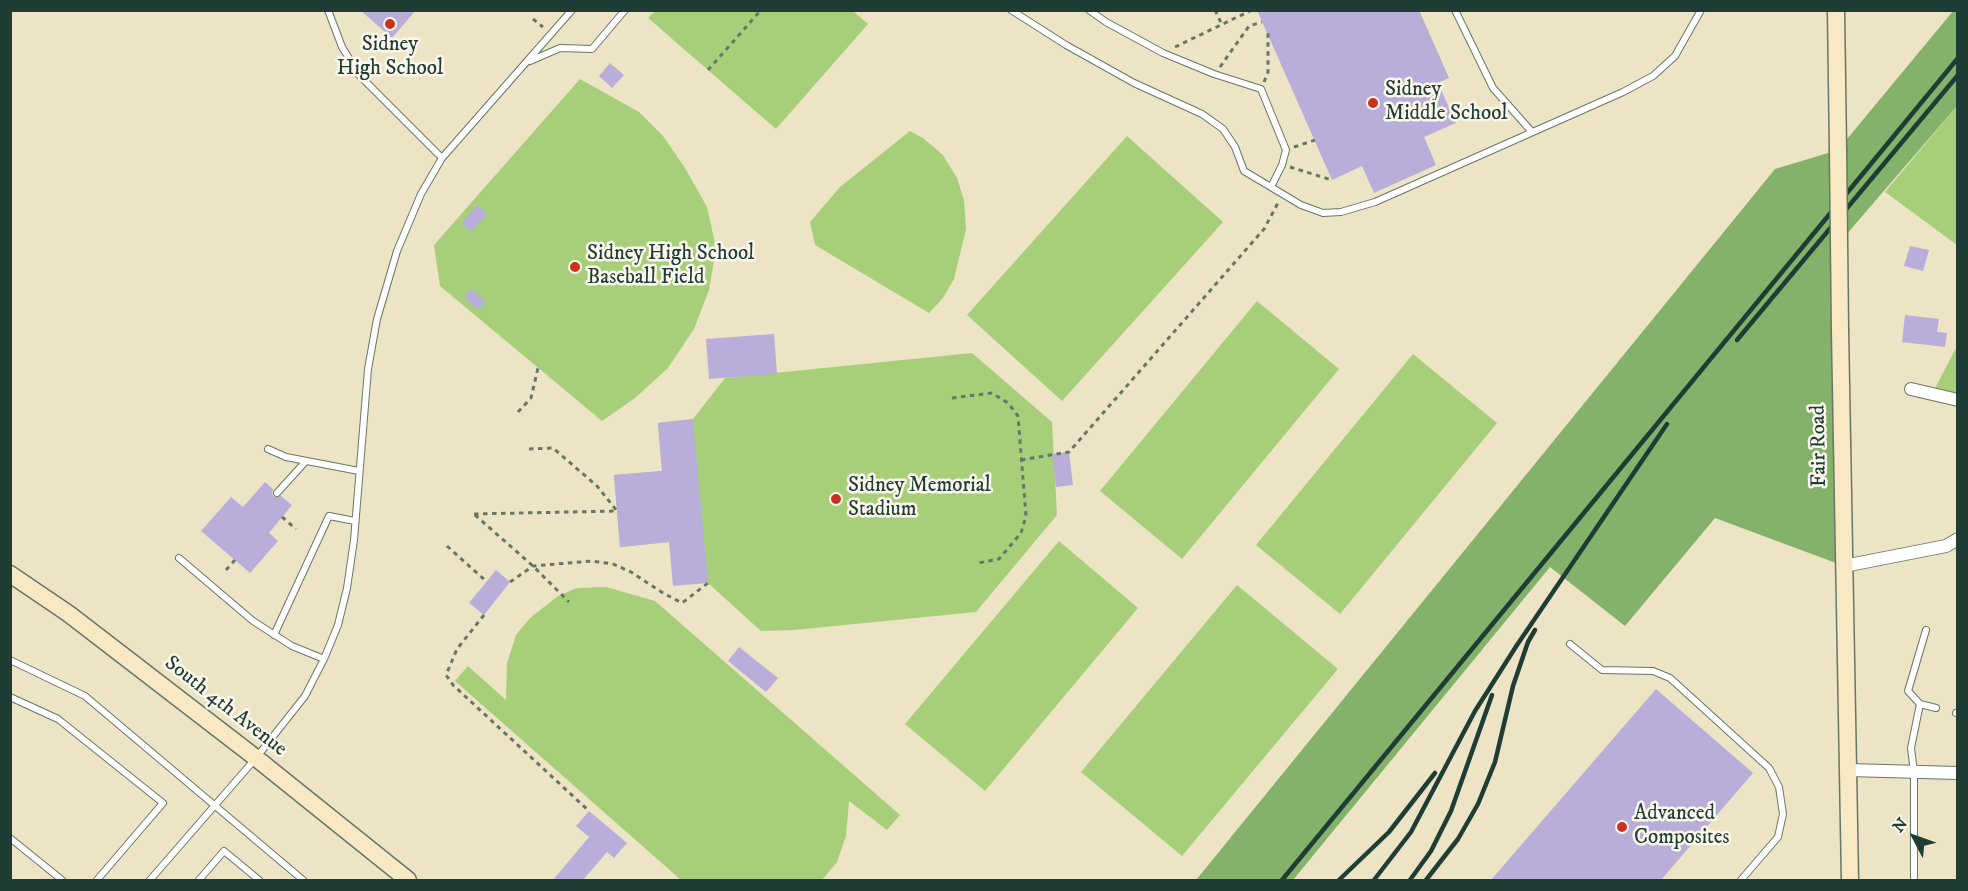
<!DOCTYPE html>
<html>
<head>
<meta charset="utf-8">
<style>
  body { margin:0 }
  #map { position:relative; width:1968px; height:891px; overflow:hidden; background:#ece4c5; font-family:"IM FELL DW Pica",serif }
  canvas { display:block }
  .frame { position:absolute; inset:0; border:12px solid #1f3d34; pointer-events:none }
  .north { position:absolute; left:1884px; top:807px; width:60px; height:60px; -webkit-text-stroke:4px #fbf7ec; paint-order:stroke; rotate:311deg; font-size:16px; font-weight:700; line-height:24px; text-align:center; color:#1f3d34 }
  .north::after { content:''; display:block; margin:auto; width:21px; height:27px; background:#1f3d34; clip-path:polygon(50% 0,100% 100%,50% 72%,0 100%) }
</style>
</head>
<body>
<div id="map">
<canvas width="1968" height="891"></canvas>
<div class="frame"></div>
<div class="north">N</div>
</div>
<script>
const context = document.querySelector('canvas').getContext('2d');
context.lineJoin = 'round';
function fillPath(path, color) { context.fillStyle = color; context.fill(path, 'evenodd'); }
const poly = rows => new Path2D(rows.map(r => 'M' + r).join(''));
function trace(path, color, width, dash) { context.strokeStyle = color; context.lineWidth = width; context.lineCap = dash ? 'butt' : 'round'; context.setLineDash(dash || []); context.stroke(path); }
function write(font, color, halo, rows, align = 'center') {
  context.font = font + ' "IM FELL DW Pica",serif'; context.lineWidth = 5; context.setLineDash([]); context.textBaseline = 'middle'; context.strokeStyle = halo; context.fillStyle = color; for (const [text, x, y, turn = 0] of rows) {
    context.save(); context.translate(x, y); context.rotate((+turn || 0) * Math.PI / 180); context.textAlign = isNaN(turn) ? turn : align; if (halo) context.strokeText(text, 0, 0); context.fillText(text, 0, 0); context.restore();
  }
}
const green = poly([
  [655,11,853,11,868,24,776,129,648,18],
  [580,79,639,112,663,136,685,168,707,207,716,248,709,290,694,329,668,368,635,398,602,421,440,286,434,245],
  [1957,106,1957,245,1885,192],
  [910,131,923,138,943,155,957,178,964,200,966,229,954,279,943,298,929,313,815,245,810,222,840,187],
  [1127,136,1223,222,1062,401,967,315],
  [1257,301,1339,369,1182,559,1100,491],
  [1957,346,1957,400,1932,394],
  [972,353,1052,422,1057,515,976,612,794,630,761,631,708,583,669,542,620,547,614,475,662,471,658,423,693,419,725,378],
  [1413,354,1497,423,1340,614,1256,545],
  [1059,541,1138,608,985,791,905,724],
  [1237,585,1338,669,1182,856,1081,772],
  [606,587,655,601,900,815,887,830,849,801,846,836,837,862,822,880,681,880,455,681,468,666,506,700,507,663,516,635,530,618,558,596,577,588]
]);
const forest = poly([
  [1953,11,1957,11,1957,106,1839,243,1844,566,1715,518,1625,626,1550,567,1293,880,1196,880,1775,169,1838,150]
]);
const building = poly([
  [360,10,416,10,392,38],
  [1257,10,1419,10,1449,78,1438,83,1456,123,1424,137,1436,165,1374,193,1362,166,1332,180],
  [610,63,624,75,612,88,599,76],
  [477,205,487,214,471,232,461,223],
  [1910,246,1929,250,1923,271,1904,266],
  [472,289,486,302,478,310,464,297],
  [1905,315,1939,319,1937,332,1947,333,1945,347,1902,342],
  [774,334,777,374,709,379,706,339],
  [693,419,708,583,673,586,669,542,620,547,614,475,662,471,658,423],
  [1069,452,1073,485,1056,487,1052,454],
  [265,482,273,489,272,494,274,497,281,496,292,505,269,533,278,541,250,573,201,531,231,497,243,507],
  [496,570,510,582,484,615,469,603],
  [739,647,778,678,766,692,728,661],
  [1656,689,1753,773,1661,880,1491,880],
  [589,811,627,843,614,858,607,852,583,880,553,880,589,837,576,826]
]);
const path = poly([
  [1215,10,1222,25],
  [533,19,543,27],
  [1175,47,1252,10],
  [1220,67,1249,26,1262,22],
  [708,70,761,10],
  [1264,82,1268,72,1268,33],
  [1294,147,1315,140],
  [1290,167,1332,180],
  [952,398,992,393,1008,403,1018,416,1026,516,1021,533,999,559,978,563],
  [518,412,531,398,538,368],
  [529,449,553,448,597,486,617,511],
  [1021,460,1069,452,1264,229,1279,201],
  [474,514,617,511],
  [475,515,533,566,569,602],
  [282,517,296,529],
  [447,546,486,581],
  [226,570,235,560],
  [510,582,533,566,592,561,613,564,631,572,663,593,682,603,708,583],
  [484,615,457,649,446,675,453,685,589,811]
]);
const lane = poly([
  [328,10,342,47,359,75,442,158],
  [1011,10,1066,45,1134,83,1202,114,1223,129,1235,147,1244,171,1301,205,1323,213,1341,212,1375,202,1623,92,1653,76,1675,56,1701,10],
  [1089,10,1106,22,1163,53,1214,74,1261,89,1286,150,1282,165,1271,187],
  [1455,10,1493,88,1532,132],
  [530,61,560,48,592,49,625,10],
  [268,449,286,457,359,471],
  [277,493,306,461],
  [179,558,253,621,292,646,324,659],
  [274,635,329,516,355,521],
  [1570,644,1602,670,1653,671,1670,678,1769,768,1779,787,1783,814,1778,837,1741,880],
  [10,660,85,696,303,880],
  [10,697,58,719,163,803,97,880],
  [1920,704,1908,691,1926,630],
  [1956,713,1958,714],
  [10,838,62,880],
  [150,880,256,758,305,696,324,659,338,625,347,588,354,540,368,369,377,319,397,251,421,194,442,158,572,10],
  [199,880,224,851,259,880],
  [1914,880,1914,772,1911,748,1920,704,1936,708]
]);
const street = poly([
  [1911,389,1958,400],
  [1844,566,1946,546,1958,539],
  [1848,770,1958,773]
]);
const secondary = poly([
  [1836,10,1838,150],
  [1840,330,1850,880],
  [10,574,69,614,256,758,408,880]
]);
const rail = poly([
  [1737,340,1958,75],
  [1282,880,1958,58],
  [1339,880,1389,832,1435,773],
  [1374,880,1411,832,1475,711,1517,645,1667,424],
  [1410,880,1431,851,1451,811,1492,695],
  [1426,880,1458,839,1478,804,1495,762,1513,686,1528,642,1535,630]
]);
const secondaryBridge = poly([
  [1838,150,1840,330]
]);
const markers = [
  [390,24,6,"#c8321e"],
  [1373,103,6,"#c8321e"],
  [575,267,6,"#c8321e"],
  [836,499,6,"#c8321e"],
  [1622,827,6,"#c8321e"]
];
const poiNames = [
  ["Sidney",390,46,"center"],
  ["High School",390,70,"center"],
  ["Sidney",1385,91],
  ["Middle School",1385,115],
  ["Sidney High School",587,255],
  ["Baseball Field",587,279],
  ["Sidney Memorial",848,487],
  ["Stadium",848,511],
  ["Advanced",1634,815],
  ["Composites",1634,839]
];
const streetNames = [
  ["Fair Road",1820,446,-91],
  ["South 4th Avenue",225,707,38]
];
fillPath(green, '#a7cf7a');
fillPath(forest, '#85b26a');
fillPath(building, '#b8aed9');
trace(lane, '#677767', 8);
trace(street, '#677767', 14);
trace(secondary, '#677767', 19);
trace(path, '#677767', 3, [4.5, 4.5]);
trace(lane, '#fff', 6);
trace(street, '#fff', 12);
trace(secondary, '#f8e8c3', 16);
trace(rail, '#1f3d34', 4.5);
trace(secondaryBridge, '#677767', 19, []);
trace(secondaryBridge, '#f8e8c3', 16);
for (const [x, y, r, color] of markers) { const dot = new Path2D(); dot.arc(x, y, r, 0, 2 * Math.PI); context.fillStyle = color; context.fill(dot); trace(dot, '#fbf7ec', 2); }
write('21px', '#1f3d34', '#fbf7ec', poiNames, 'left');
write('21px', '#1f3d34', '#fbf7ec', streetNames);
</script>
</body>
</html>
